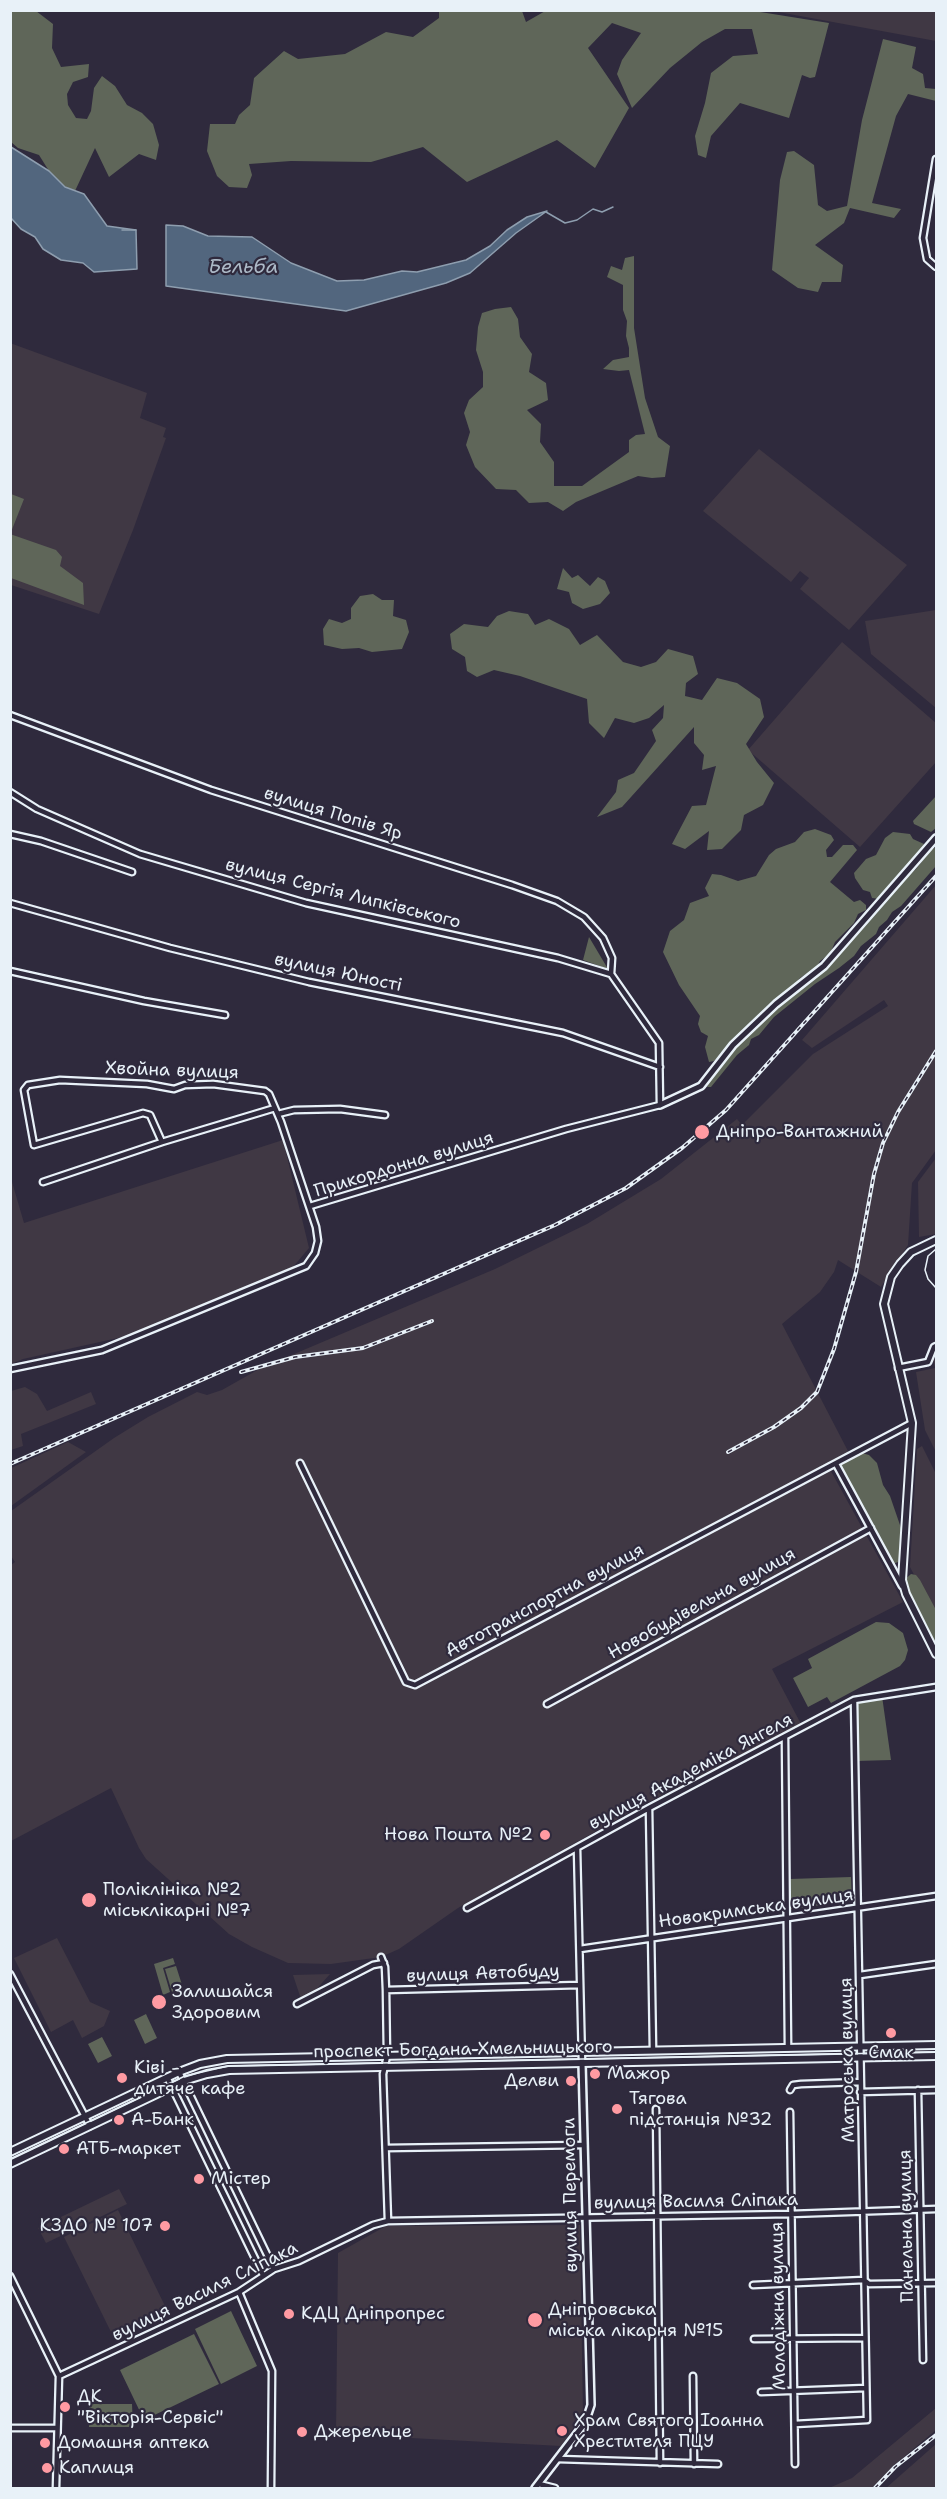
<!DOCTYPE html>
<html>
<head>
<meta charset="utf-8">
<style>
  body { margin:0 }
  #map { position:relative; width:947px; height:2499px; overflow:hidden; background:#2f2a3d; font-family:"Shantell Sans",sans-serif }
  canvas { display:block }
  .frame { position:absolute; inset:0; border:12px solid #e8f1f8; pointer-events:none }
</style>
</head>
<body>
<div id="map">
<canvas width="947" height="2499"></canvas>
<div class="frame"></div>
</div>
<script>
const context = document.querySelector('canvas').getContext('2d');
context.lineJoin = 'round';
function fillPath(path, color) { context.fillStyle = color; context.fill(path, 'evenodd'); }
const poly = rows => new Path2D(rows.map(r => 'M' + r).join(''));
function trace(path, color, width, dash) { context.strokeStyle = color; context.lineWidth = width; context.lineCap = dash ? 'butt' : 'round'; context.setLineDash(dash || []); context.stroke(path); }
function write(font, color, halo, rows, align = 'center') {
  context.font = font + ' "Shantell Sans",sans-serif'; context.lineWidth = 4.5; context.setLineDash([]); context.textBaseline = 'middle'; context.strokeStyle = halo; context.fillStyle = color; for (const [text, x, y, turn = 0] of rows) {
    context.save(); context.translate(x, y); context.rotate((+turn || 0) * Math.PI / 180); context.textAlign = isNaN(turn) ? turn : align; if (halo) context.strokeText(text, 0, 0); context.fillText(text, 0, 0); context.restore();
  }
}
const built = poly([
  [773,11,936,11,936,41],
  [10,343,147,393,140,418,166,428,163,437,166,438,133,530,99,614,11,585],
  [759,449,907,565,849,630,800,589,809,578,805,575,800,571,791,582,703,511],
  [936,610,936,708,871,654,865,621],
  [842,642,936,723,936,762,860,847,748,750],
  [936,885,936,1150,912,1183,908,1245,881,1287,838,1260,834,1272,820,1292,782,1324,849,1453,827,1464,903,1602,772,1669,801,1724,645,1804,458,1908,399,1949,381,1957,331,1964,288,1963,252,1947,229,1934,146,1859,139,1848,111,1788,11,1841,10,1566,15,1562,11,1556,11,1511,114,1438,148,1417,197,1392,207,1395,222,1390,261,1368,495,1269,587,1224,661,1179,737,1119,742,1125,813,1054,888,1006,884,1000,812,1048,802,1040],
  [283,1140,309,1248,288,1273,145,1332,23,1359,11,1364,10,1175,24,1223],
  [936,1158,936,1234,919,1237,918,1182],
  [933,1359,936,1359,936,1452,925,1430,916,1372,935,1368],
  [25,1387,37,1394,47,1411,91,1392,96,1404,21,1434,23,1446,11,1450,11,1391],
  [68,1442,86,1452,11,1506,11,1468],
  [922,1446,936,1474,936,1617,910,1567,917,1449],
  [57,1938,90,2002,110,2011,104,2026,82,2038,73,2020,51,2032,14,1958],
  [330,1974,314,1992,301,1999,293,1975],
  [119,2189,127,2204,46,2243,38,2228],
  [118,2210,166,2308,112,2334,64,2237],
  [580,2225,583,2414,561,2446,336,2434,338,2253,386,2226],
  [936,2408,936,2430,893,2466,872,2488,829,2488,852,2478],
  [936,2444,936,2488,886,2488]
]);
const green = poly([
  [547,10,754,11,829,23,815,77,810,78,802,75,789,118,740,103,711,136,706,158,698,155,695,136,705,103,711,73,733,56,758,54,752,29,725,29,702,42,670,68,632,108,617,74,622,60,641,33,612,23,588,48,629,108,595,168,557,140,467,182,423,147,371,162,291,161,249,164,252,175,247,188,229,187,217,176,207,151,210,124,235,124,239,115,250,105,254,78,284,51,298,59,345,54,386,32,413,37,439,18,439,11,522,11,526,22],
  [10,11,36,11,53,24,52,48,61,67,89,64,88,77,73,82,67,94,68,105,76,118,87,119,91,111,94,88,102,76,115,86,127,105,142,113,153,124,159,145,156,160,139,154,109,177,95,148,75,191,65,187,49,171,39,155,18,148,11,142],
  [883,39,916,47,912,68,923,74,925,88,936,89,936,101,908,94,896,116,872,203,901,209,894,218,850,208,844,223,815,245,843,265,841,282,822,282,818,292,798,288,772,270,780,180,787,152,794,151,814,165,818,205,827,211,847,206,862,120],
  [634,256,634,328,645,398,658,437,670,446,665,477,652,478,638,476,576,502,563,511,548,502,529,503,516,490,496,489,475,467,466,445,470,432,464,413,469,400,483,387,483,372,476,350,478,327,482,313,495,309,511,307,518,319,520,337,532,354,529,372,546,383,548,400,527,410,541,424,540,442,554,462,554,486,582,486,629,452,629,440,636,435,645,434,629,370,619,371,603,369,613,360,629,357,629,348,626,336,627,321,623,310,623,285,607,277,611,266,622,270,625,258],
  [11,494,24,499,11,532,10,494],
  [10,534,56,550,62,557,60,566,83,583,84,605,11,578],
  [563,568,572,578,578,575,590,586,598,577,605,581,610,593,600,604,583,609,572,603,569,592,557,589],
  [373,594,382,600,394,600,393,616,406,620,409,632,402,649,372,652,359,648,342,649,324,645,323,629,329,619,342,623,351,619,351,608,360,596],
  [509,611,528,614,535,625,549,619,569,629,580,645,597,635,623,662,641,667,656,662,668,649,693,656,698,674,686,683,685,696,702,700,717,678,737,683,760,699,764,717,746,744,757,762,774,783,763,805,744,815,741,830,722,849,707,850,709,831,685,849,672,844,692,806,706,805,716,766,702,770,704,755,694,743,694,727,622,807,597,817,616,792,618,780,634,773,656,741,652,730,663,718,664,705,649,718,634,723,615,718,604,738,589,723,587,699,520,676,494,670,477,677,467,671,465,657,452,649,450,634,464,624,488,627,497,616],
  [936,796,936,828,931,832,914,824,913,821],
  [815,829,831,835,834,840,826,850,827,857,832,857,843,845,853,845,857,850,830,882,854,902,860,900,866,905,866,910,858,914,854,923,835,942,830,954,820,961,817,967,800,978,795,985,768,1005,742,1033,734,1038,724,1051,714,1061,709,1062,705,1047,708,1036,701,1032,698,1024,700,1016,679,985,663,952,670,931,684,920,690,903,709,896,705,888,712,874,721,875,738,881,756,876,769,855,776,849,795,842,804,832],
  [893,832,910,834,913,839,924,844,921,851,914,856,914,859,891,883,880,899,872,898,870,892,863,890,855,878,854,873,866,859,876,855,885,838],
  [936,847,936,866,901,906,892,912,887,920,879,927,876,934,861,946,854,956,839,968,815,984,774,1017,759,1035,751,1039,749,1045,737,1055,711,1087,707,1087,713,1073,735,1047,775,1008,782,1005,796,991,822,972,902,881,916,869,930,851],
  [589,937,608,969,583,960],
  [862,1453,869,1455,877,1463,883,1485,890,1496,901,1528,904,1555,898,1562,893,1564,884,1562,879,1554,876,1547,877,1531,873,1526,864,1524,857,1508,839,1480,837,1472,839,1465],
  [911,1574,916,1575,920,1580,936,1610,936,1657,901,1588,902,1582],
  [876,1622,889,1623,903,1633,908,1650,905,1660,900,1666,831,1703,827,1697,808,1707,793,1678,812,1668,808,1659],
  [882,1696,891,1760,856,1761,854,1700],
  [851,1877,852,1901,791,1909,790,1879],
  [173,1958,175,1964,163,1968,170,1992,163,1995,154,1964],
  [176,1966,183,1988,172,1992,165,1969],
  [146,2014,157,2038,145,2044,134,2020],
  [102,2037,112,2056,98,2063,88,2044],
  [231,2311,257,2366,221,2384,195,2329],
  [194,2334,219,2384,144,2420,120,2370],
  [89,2404,132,2404,133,2427,89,2427]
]);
const water = poly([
  [11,147,49,171,65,187,84,194,107,226,136,230,137,269,94,272,83,263,61,260,43,249,35,237,21,229,11,218,11,147],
  [547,211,516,233,470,273,446,283,346,311,166,286,166,225,183,226,208,236,252,237,291,263,337,281,364,280,402,271,417,272,466,260,490,246,507,230,527,217,547,211]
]);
const stream = poly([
  [546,212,565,223,577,220,593,209,602,212,613,207],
  [122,230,136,230]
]);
const minor = poly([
  [936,159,923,238,927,259,936,267],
  [10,715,211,790,512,885,557,901,584,917,603,938,612,958,611,974],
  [10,792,37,809,140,854,306,903,558,958,611,974],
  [10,834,41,841,132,872],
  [10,903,170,948,309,982,563,1033,660,1067],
  [10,971,144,1001,225,1015],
  [278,1114,294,1110,340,1109,385,1115],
  [43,1182,162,1142,275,1108],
  [310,1206,566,1129,660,1105,659,1043,611,974],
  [898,1368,928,1362,934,1347,936,1346],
  [10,1369,102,1350,306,1266,315,1253,318,1241,316,1227,281,1122,269,1094,265,1091,213,1084,185,1085,174,1089,147,1084,60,1080,28,1085,24,1090,34,1145,143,1113,150,1115,162,1142],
  [300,1463,406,1682,415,1685,912,1423],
  [836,1464,902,1586],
  [547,1704,871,1528],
  [785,1737,788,2048],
  [649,1808,653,2050],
  [577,1848,582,2063],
  [467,1908,649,1808,854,1700,936,1687],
  [580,1949,936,1896],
  [381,1957,385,1967,386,1990,387,2056,383,2074,388,2221],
  [10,1974,90,2126],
  [860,1975,936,1964],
  [386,1990,580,1985],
  [297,2004,373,1965,384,1963],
  [179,2072,274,2269],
  [167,2077,263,2275],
  [790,2090,793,2085,801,2084,860,2082],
  [918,2090,923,2360],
  [860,2092,936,2090],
  [656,2109,660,2463],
  [790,2112,795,2464],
  [386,2148,584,2145],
  [10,2276,59,2376,56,2488],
  [753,2285,864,2280,869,2284,936,2283],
  [239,2292,272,2371,271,2488],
  [754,2339,865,2338],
  [59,2376,239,2292,274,2269,299,2261,373,2225,388,2221,790,2214,936,2209],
  [693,2376,694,2464],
  [761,2392,866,2388],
  [795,2424,867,2420,854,1700],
  [10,2428,57,2428],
  [558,2459,718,2464],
  [539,2484,555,2488]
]);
const tertiary = poly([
  [660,1105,701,1086,733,1045,776,1004,824,966,936,838],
  [535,2488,585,2423,591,2405,582,2063]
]);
const secondary = poly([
  [936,1240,911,1252,900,1264,891,1277,884,1304,912,1423,902,1580,906,1594,936,1654],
  [10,2152,179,2072,200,2064,227,2059,936,2045],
  [10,2164,184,2081,207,2074,229,2070,936,2056]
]);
const tram = poly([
  [936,1249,928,1256,925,1270,928,1279,936,1288],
  [10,2159,185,2076,228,2066,936,2052]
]);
const rail = poly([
  [241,1372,295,1357,363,1348,432,1321],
  [728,1452,774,1427,801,1408,817,1392,834,1349,856,1272,874,1174,883,1143,898,1112,936,1051],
  [10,1464,555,1225,626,1188,682,1148,726,1110,936,876],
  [875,2488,895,2467,936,2435]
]);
const markers = [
  [702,1132,8,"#ff9aa2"],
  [545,1835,6,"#ff9aa2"],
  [89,1900,8,"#ff9aa2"],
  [159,2002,8,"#ff9aa2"],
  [891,2033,6,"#ff9aa2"],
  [595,2074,6,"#ff9aa2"],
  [122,2078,6,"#ff9aa2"],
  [571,2081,6,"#ff9aa2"],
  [617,2109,6,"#ff9aa2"],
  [119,2120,6,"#ff9aa2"],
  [64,2149,6,"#ff9aa2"],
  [199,2179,6,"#ff9aa2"],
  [165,2226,6,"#ff9aa2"],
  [289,2314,6,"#ff9aa2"],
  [535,2320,8,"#ff9aa2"],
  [65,2407,6,"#ff9aa2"],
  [562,2431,6,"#ff9aa2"],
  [302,2432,6,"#ff9aa2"],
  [45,2443,6,"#ff9aa2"],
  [47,2468,6,"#ff9aa2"]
];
const streetNames = [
  ["вулиця Попів Яр",333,814,17],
  ["вулиця Сергія Липківського",343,894,14],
  ["вулиця Юності",338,973,12],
  ["Хвойна вулиця",172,1071,2],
  ["Прикордонна вулиця",404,1165,-17],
  ["Автотранспортна вулиця",545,1601,-28],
  ["Новобудівельна вулиця",702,1604,-29],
  ["вулиця Академіка Янгеля",691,1772,-28],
  ["Новокримська вулиця",756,1909,-8],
  ["вулиця Автобуду",483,1974,-2],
  ["проспект Богдана Хмельницького",463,2050,-1],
  ["Матроська вулиця",848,2060,-91],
  ["вулиця Перемоги",571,2195,-91],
  ["вулиця Василя Сліпака",696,2202,-1],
  ["Панельна вулиця",907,2226,-91],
  ["вулиця Василя Сліпака",205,2292,-26],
  ["Молодіжна вулиця",779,2306,-91]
];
const poiNames = [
  ["Дніпро-Вантажний",716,1132],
  ["Нова Пошта №2",533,1835,"right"],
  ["Поліклініка №2",103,1890],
  ["міськлікарні №7",103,1911],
  ["Залишайся",172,1992],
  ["Здоровим",172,2013],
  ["Смак",891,2053,"center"],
  ["Ківі -",134,2068],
  ["дитяче кафе",134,2089],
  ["Мажор",607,2074],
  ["Делви",559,2081,"right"],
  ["Тягова",629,2099],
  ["пiдстанцiя №32",629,2120],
  ["А-Банк",131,2120],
  ["АТБ-маркет",76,2149],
  ["Містер",211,2179],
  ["КЗДО № 107",153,2226,"right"],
  ["Дніпровська",548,2310],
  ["міська лікарня №15",548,2331],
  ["КДЦ Дніпропрес",301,2314],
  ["ДК",77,2397],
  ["\"Вікторія-Сервіс\"",77,2418],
  ["Храм Святого Іоанна",574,2421],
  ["Хрестителя ПЦУ",574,2442],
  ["Джерельце",314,2432],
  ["Домашня аптека",57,2443],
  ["Каплиця",59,2468]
];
const waterNames = [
  ["Бельба",243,268]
];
fillPath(built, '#403844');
fillPath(green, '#5f6659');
fillPath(water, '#52667e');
trace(water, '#8e9eaf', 1.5);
trace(stream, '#8e9eaf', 1.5);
trace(minor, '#e8f1f8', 9);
trace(tertiary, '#e8f1f8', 10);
trace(secondary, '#e8f1f8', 10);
trace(minor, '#2f2a3d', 4.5);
trace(tertiary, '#2f2a3d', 5);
trace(secondary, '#2f2a3d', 6);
trace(tram, '#e8f1f8', 1.5);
trace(rail, '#e8f1f8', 4);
trace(rail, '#2f2a3d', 1.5, [4.5]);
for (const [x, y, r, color] of markers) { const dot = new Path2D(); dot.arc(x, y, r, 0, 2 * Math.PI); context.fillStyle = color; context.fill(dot); trace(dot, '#2f2a3d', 2); }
write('18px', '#e8f1f8', '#2f2a3d', streetNames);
write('18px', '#e8f1f8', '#2f2a3d', poiNames, 'left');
write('italic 20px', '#acb9c7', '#2f2a3d', waterNames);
</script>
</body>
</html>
